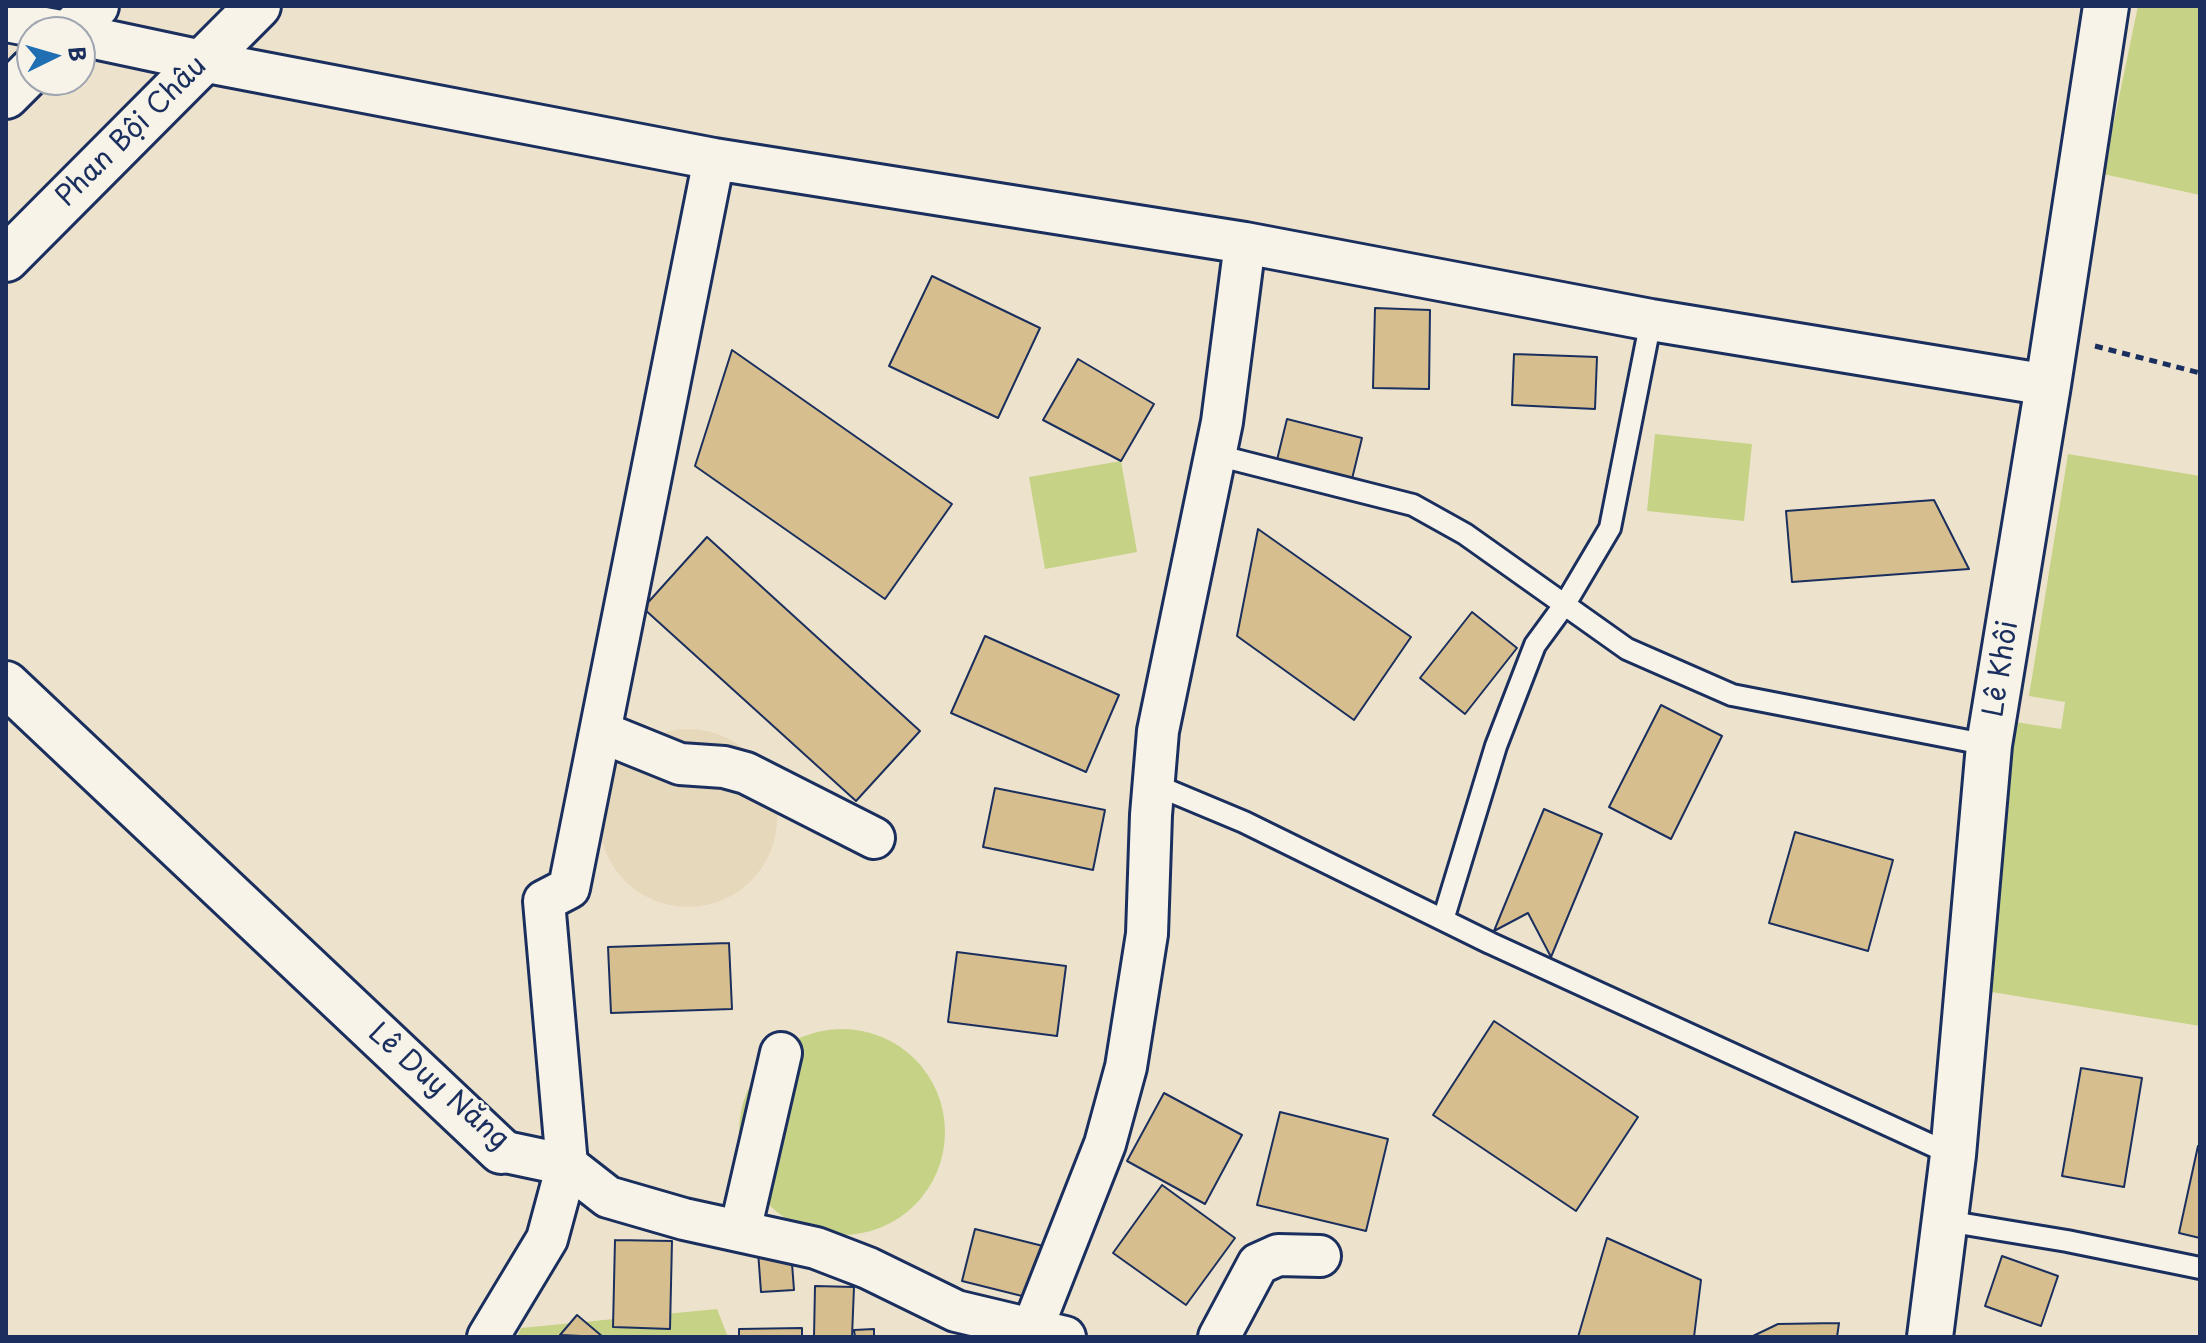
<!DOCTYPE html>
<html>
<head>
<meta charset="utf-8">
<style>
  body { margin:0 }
  #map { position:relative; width:2206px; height:1343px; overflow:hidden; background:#ede3cd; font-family:"Playpen Sans",sans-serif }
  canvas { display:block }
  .frame { position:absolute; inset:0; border:8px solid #1b2f5e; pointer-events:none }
  .north { position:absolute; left:16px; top:16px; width:80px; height:80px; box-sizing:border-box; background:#f7f3e8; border:2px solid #9fa5b1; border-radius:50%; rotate:85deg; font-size:22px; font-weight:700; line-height:32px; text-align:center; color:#1b2f5e }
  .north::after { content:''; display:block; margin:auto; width:28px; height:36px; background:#1f6fb2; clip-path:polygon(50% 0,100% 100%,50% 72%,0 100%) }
</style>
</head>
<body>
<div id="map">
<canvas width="2206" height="1343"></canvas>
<div class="frame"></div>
<div class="north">B</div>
</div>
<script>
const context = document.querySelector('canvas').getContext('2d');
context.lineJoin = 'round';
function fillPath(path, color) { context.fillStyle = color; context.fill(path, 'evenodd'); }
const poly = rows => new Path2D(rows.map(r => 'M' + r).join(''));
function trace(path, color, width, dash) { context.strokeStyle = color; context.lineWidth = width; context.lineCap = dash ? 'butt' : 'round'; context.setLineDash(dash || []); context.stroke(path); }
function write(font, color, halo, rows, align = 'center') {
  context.font = font + ' "Playpen Sans",sans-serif'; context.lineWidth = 6; context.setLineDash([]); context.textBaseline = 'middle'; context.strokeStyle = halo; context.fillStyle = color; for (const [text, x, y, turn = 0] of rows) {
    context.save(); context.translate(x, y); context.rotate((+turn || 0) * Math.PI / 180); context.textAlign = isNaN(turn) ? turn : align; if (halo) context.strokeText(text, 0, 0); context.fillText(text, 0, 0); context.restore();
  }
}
const built = poly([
  '599 818a89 89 0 1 1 178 0a89 89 0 1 1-178 0Z'
]);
const green = poly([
  [2138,6,2200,6,2200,195,2103,174],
  [1655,434,1752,444,1744,521,1647,511],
  [2068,454,2200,476,2200,1026,1967,988,2009,721,2061,729,2065,702,2029,696],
  [1121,461,1137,552,1045,569,1029,477],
  '739 1132a103 103 0 1 1 206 0a103 103 0 1 1-206 0Z',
  [717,1309,728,1337,517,1337,521,1328]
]);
const building = poly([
  [932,276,1040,328,998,418,889,366,932,276],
  [1375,308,1430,310,1429,389,1373,388,1375,308],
  [732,350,952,504,885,599,695,466,732,350],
  [1514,354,1597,357,1595,409,1512,405,1514,354],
  [1078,359,1154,404,1121,461,1043,420,1078,359],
  [1287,419,1362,438,1351,483,1276,464,1287,419],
  [1934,500,1969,569,1792,582,1786,511,1934,500],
  [1258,529,1411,637,1354,720,1237,636,1258,529],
  [707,537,920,731,856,801,643,608,707,537],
  [1472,612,1517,648,1465,714,1420,678,1472,612],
  [985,636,1119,695,1086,772,951,713,985,636],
  [1661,705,1722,736,1671,839,1609,807,1661,705],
  [995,788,1105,810,1093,870,983,847,995,788],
  [1544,809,1602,834,1551,957,1528,913,1494,931,1544,809],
  [1795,832,1893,860,1868,951,1769,923,1795,832],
  [729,943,732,1009,611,1013,608,947,729,943],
  [957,952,1066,966,1057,1036,948,1022,957,952],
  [1494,1021,1638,1117,1576,1211,1433,1115,1494,1021],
  [2081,1068,2142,1078,2124,1187,2062,1176,2081,1068],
  [1164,1093,1242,1135,1205,1204,1127,1161,1164,1093],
  [1280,1112,1388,1139,1366,1231,1257,1205,1280,1112],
  [2198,1146,2200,1147,2200,1238,2179,1233,2198,1146],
  [1162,1185,1235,1238,1186,1305,1113,1253,1162,1185],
  [975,1229,1043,1246,1030,1298,962,1281,975,1229],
  [1607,1238,1701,1280,1694,1337,1578,1337,1607,1238],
  [615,1240,672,1241,670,1329,613,1327,615,1240],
  [791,1250,794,1290,761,1292,758,1251,791,1250],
  [2002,1256,2058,1276,2041,1326,1985,1306,2002,1256],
  [815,1286,854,1287,852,1337,814,1337,815,1286],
  [577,1315,603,1337,560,1335,577,1315],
  [1839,1323,1837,1337,1751,1337,1778,1324,1839,1323],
  [802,1328,802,1337,739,1337,739,1329,802,1328],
  [874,1329,874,1337,855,1337,854,1330,874,1329]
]);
const path = poly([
  [2095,346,2200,373]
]);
const lane = poly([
  [1216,455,1413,505,1465,534,1627,649,1732,695,1989,745],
  [1153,784,1244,822,1490,943,1953,1155],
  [1443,920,1496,746,1535,645,1565,604,1610,528,1651,320],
  [1946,1221,2067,1241,2200,1268]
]);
const street = poly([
  [6,21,66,32],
  [80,35,202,61,714,159,1245,243,1651,320,2048,385],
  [601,732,680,764,724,767,746,773,874,838],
  [501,1151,567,1165,608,1197,684,1219,816,1248,868,1268,956,1311,1065,1337],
  [740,1231,781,1053],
  [488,1337,547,1239,567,1165,544,901,569,888,714,159],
  [1029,1337,1105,1144,1126,1067,1147,934,1151,815,1158,731,1222,422,1245,243],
  [1219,1337,1258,1264,1278,1255,1320,1256]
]);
const secondary = poly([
  [70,32,96,6],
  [6,96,32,70],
  [6,259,258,6],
  [6,684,501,1151],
  [1930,1337,1953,1155,1989,745,2048,385,2106,6]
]);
const streetNames = [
  ["Phan Bội Châu",132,132,-45],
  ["Lê Khôi",2002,669,-81],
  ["Lê Duy Năng",438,1087,41]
];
fillPath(built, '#e6d8ba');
fillPath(green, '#c6d286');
fillPath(building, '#d7be8e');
trace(building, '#1b2f5e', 2);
trace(lane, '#1b2f5e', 26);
trace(street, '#1b2f5e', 46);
trace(secondary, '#1b2f5e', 50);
trace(path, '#1b2f5e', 5, [8, 6]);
trace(lane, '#f7f3e8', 20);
trace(street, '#f7f3e8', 40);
trace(secondary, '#f7f3e8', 44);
write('28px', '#1b2f5e', '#f7f3e8', streetNames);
</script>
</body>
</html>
